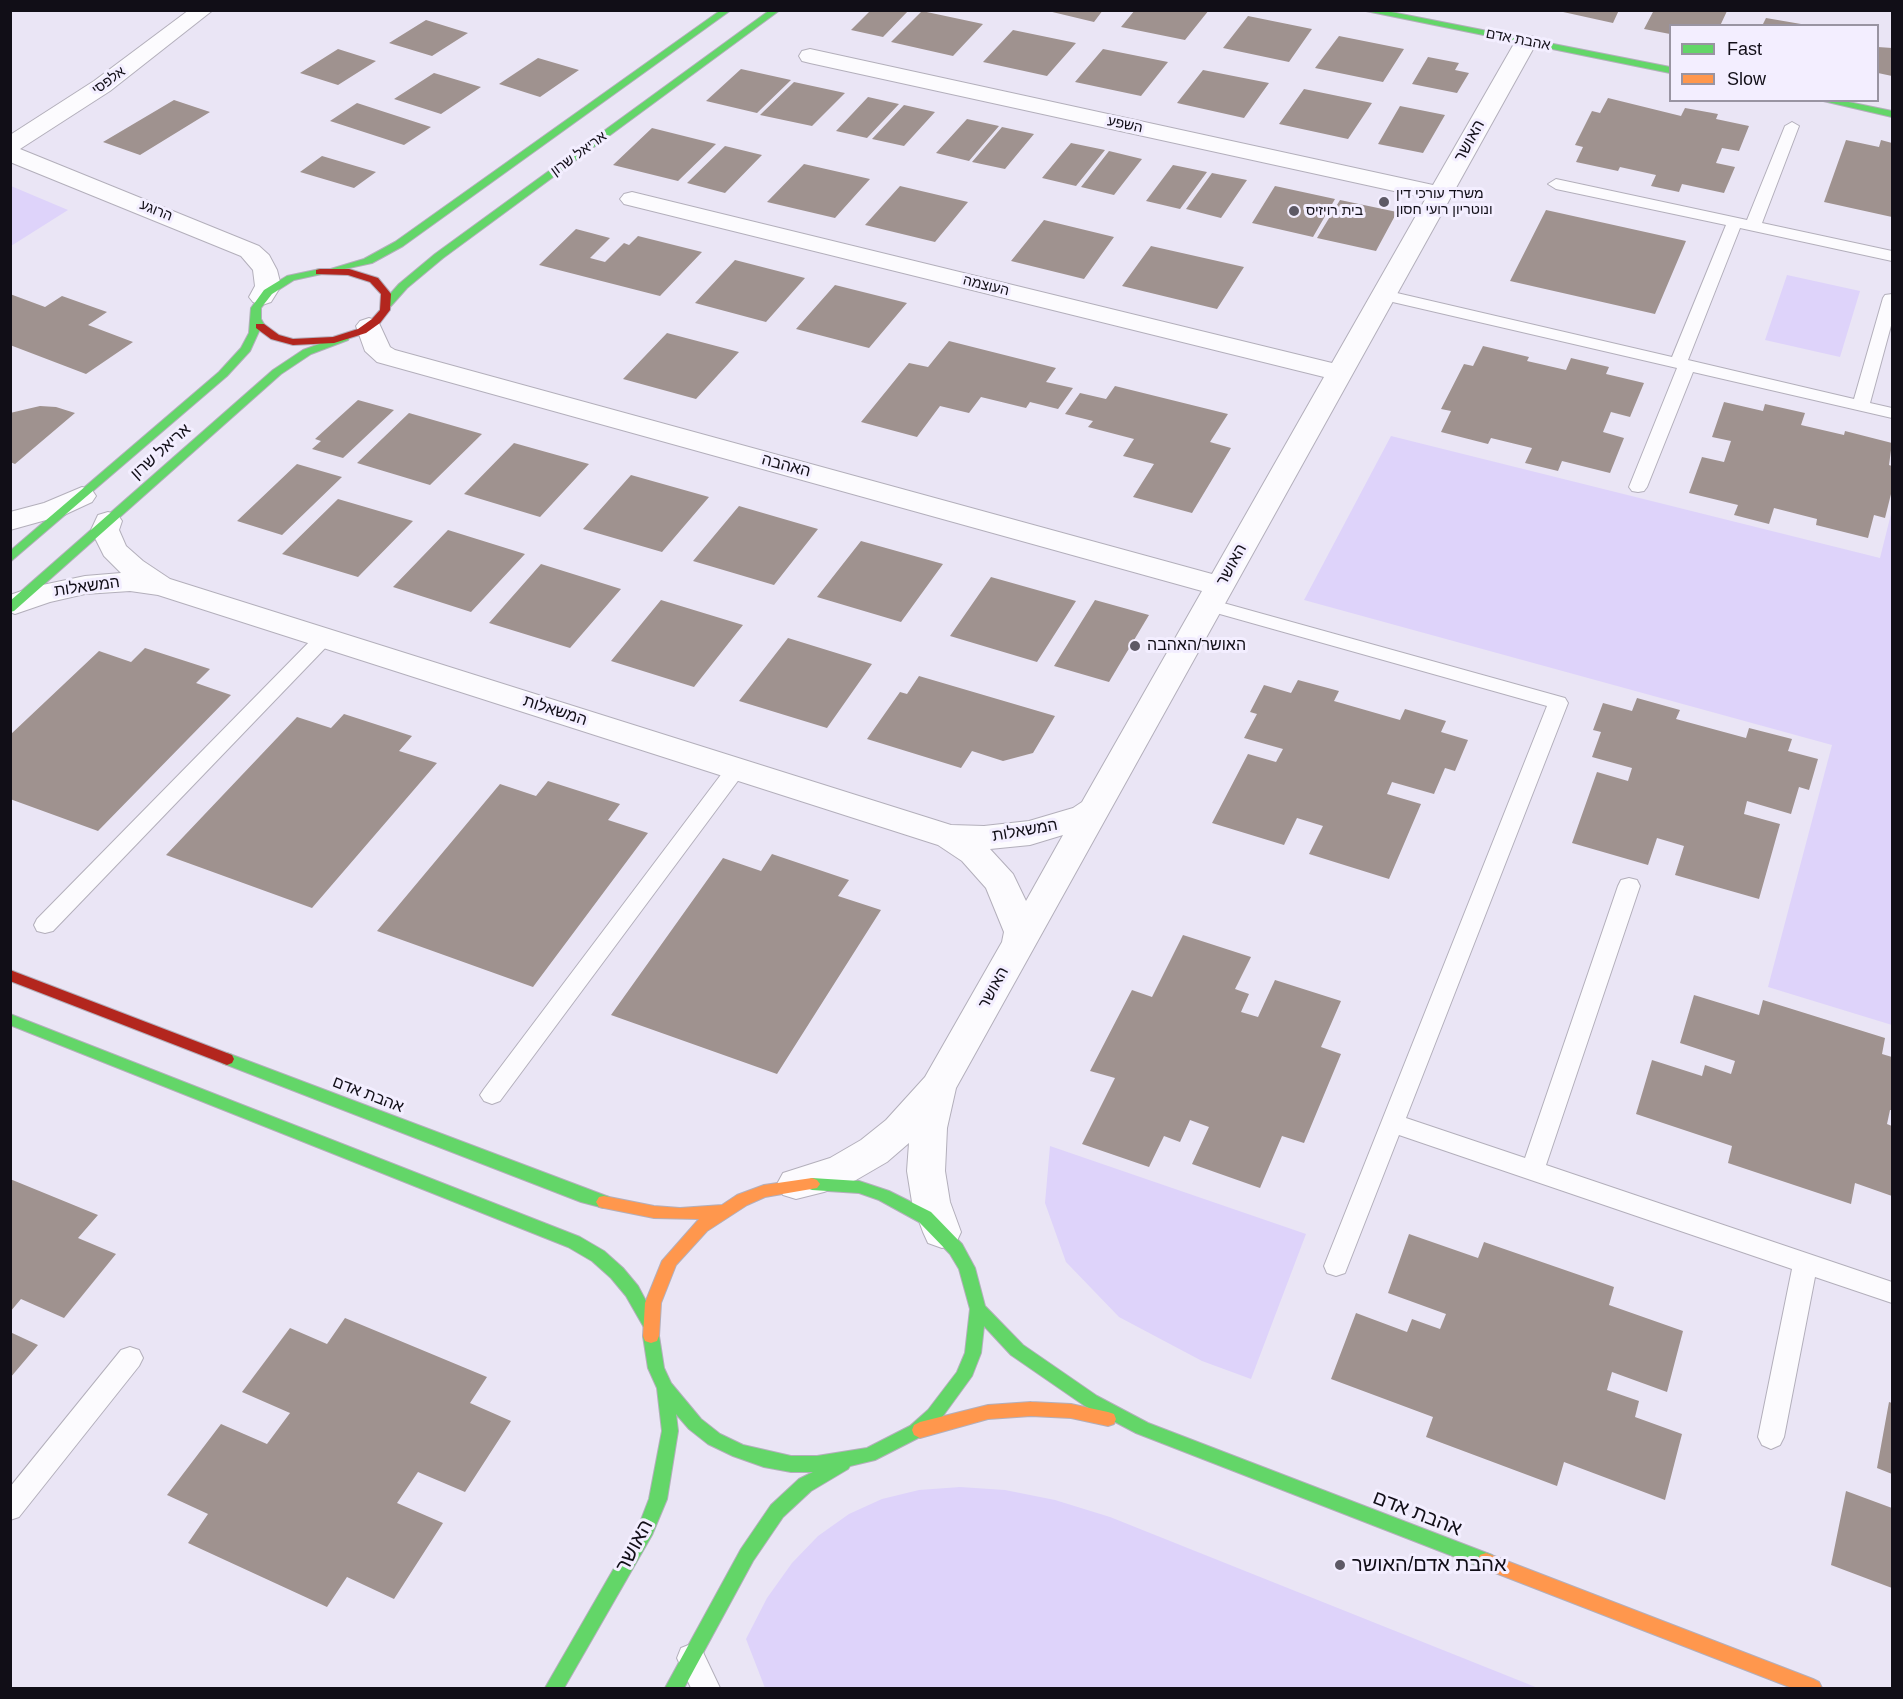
<!DOCTYPE html>
<html>
<head>
<meta charset="utf-8">
<style>
  body { margin:0 }
  #map { position:relative; width:1903px; height:1699px; overflow:hidden; background:#eae5f5; font-family:Helvetica,sans-serif }
  canvas { display:block }
  .frame { position:absolute; inset:0; border:12px solid #110e17; pointer-events:none }
  .legend { position:absolute; left:1669px; top:24px; width:210px; height:78px; box-sizing:border-box; background:#f3eeff; border:2px solid #9994a2; margin:0; padding:8px 10px; list-style:none; font-size:18px; color:#110e17 }
  .legend li { display:flex; align-items:center; gap:12px; height:30px }
  .legend b { width:30px; border:2px solid #9994a2 }
</style>
</head>
<body>
<div id="map">
<canvas width="1903" height="1699"></canvas>
<div class="frame"></div>
<ul class="legend">
<li><b style="height:8px;background:#63d668"></b>Fast</li>
<li><b style="height:8px;background:#ff974d"></b>Slow</li>
</ul>
</div>
<script>
const context = document.querySelector('canvas').getContext('2d');
context.lineJoin = 'round';
function fillPath(path, color) { context.fillStyle = color; context.fill(path, 'evenodd'); }
const poly = rows => new Path2D(rows.map(r => 'M' + r).join(''));
function trace(path, color, width, dash) { context.strokeStyle = color; context.lineWidth = width; context.lineCap = dash ? 'butt' : 'round'; context.setLineDash(dash || []); context.stroke(path); }
function write(font, color, halo, rows, align = 'center') {
  context.font = font + ' Helvetica,"Noto Sans Hebrew",sans-serif'; context.lineWidth = 6; context.setLineDash([]); context.textBaseline = 'middle'; context.strokeStyle = halo; context.fillStyle = color; for (const [text, x, y, turn = 0] of rows) {
    context.save(); context.translate(x, y); context.rotate((+turn || 0) * Math.PI / 180); context.textAlign = isNaN(turn) ? turn : align; if (halo) context.strokeText(text, 0, 0); context.fillText(text, 0, 0); context.restore();
  }
}
const green = poly([
  [11,186,68,210,11,246],
  [1787,275,1860,291,1840,357,1765,340],
  [1391,436,1880,558,1892,510,1892,1025,1768,987,1832,745,1304,600],
  [1050,1146,1306,1234,1251,1379,1202,1361,1119,1317,1066,1262,1045,1203],
  [960,1487,1005,1490,1055,1500,1110,1517,1538,1688,765,1688,746,1639,767,1598,792,1563,818,1536,849,1514,882,1499,919,1490]
]);
const building = poly([
  [871,10,909,10,883,37,851,30],
  [1044,10,1103,10,1094,22],
  [1135,10,1209,10,1185,40,1121,27],
  [1554,10,1619,10,1613,23],
  [1654,10,1726,10,1727,11,1720,26,1670,26,1670,34,1644,29],
  [922,11,983,24,953,56,891,42],
  [1248,16,1312,29,1289,62,1223,48],
  [1766,18,1801,24,1801,26,1762,26],
  [426,20,468,33,432,56,389,43],
  [1013,30,1076,43,1047,76,983,62],
  [1339,36,1404,49,1383,82,1315,68],
  [1878,47,1892,48,1892,76,1878,73],
  [338,49,376,61,338,85,300,73],
  [1103,49,1168,62,1141,96,1075,82],
  [1428,57,1459,63,1455,70,1469,73,1457,93,1412,84],
  [538,58,579,70,540,97,499,84],
  [741,69,791,80,757,113,706,101],
  [1203,70,1269,83,1244,118,1177,103],
  [434,73,481,87,441,114,394,99],
  [794,82,845,93,812,126,760,115],
  [1304,89,1372,103,1348,139,1279,124],
  [868,97,899,104,867,138,836,131],
  [1608,98,1681,116,1685,108,1718,114,1716,119,1749,126,1739,151,1722,148,1716,163,1735,167,1724,193,1682,184,1679,192,1651,186,1656,175,1620,167,1618,171,1576,162,1583,147,1575,145,1592,111,1600,113],
  [174,100,210,112,140,155,103,142],
  [357,103,431,127,404,145,330,121],
  [904,105,935,112,904,146,872,139],
  [1400,106,1445,115,1423,153,1378,144],
  [967,119,999,126,969,161,936,153],
  [1002,127,1034,134,1005,169,972,162],
  [652,128,716,144,678,181,613,165],
  [1846,140,1879,147,1881,140,1892,143,1892,217,1824,202],
  [1071,143,1105,150,1076,186,1042,178],
  [725,146,762,155,725,193,687,183],
  [1109,151,1142,159,1114,195,1081,187],
  [322,156,376,172,354,188,300,172],
  [804,164,870,179,835,218,767,202],
  [1173,165,1207,172,1180,209,1146,201],
  [1212,173,1247,180,1221,218,1186,209],
  [900,186,968,202,935,242,865,225],
  [1275,186,1335,199,1313,237,1252,223],
  [1340,200,1397,212,1376,251,1317,238],
  [1546,210,1686,241,1655,314,1510,281],
  [1044,220,1114,237,1084,279,1011,261],
  [576,229,610,238,590,258,605,262,624,243,629,245,638,236,702,252,660,296,539,265],
  [1151,246,1244,267,1217,309,1122,286],
  [735,260,805,278,766,322,695,303],
  [835,285,907,303,869,348,796,329],
  [10,294,45,307,62,296,107,312,88,325,133,342,86,374,10,345],
  [667,333,739,352,696,399,623,379],
  [949,341,1056,368,1046,382,1073,388,1058,409,1030,402,1026,408,981,397,969,413,940,406,917,437,861,422,909,363,928,367],
  [1483,346,1529,357,1527,361,1566,370,1571,358,1609,367,1606,374,1644,383,1630,417,1611,412,1603,432,1624,438,1610,473,1562,461,1558,471,1525,463,1532,448,1491,438,1488,444,1441,432,1451,411,1441,409,1464,364,1473,366],
  [1115,386,1228,414,1210,442,1231,448,1192,513,1133,497,1154,464,1123,456,1134,439,1088,427,1093,421,1065,414,1080,393,1106,399],
  [358,400,394,410,343,458,312,449,321,441,315,439],
  [1724,402,1763,411,1765,404,1805,413,1801,425,1844,435,1845,431,1892,443,1889,465,1892,466,1892,490,1885,518,1874,515,1868,538,1816,525,1817,519,1774,508,1769,524,1734,515,1738,505,1689,493,1702,457,1724,462,1731,441,1712,437],
  [40,406,56,407,75,413,15,464,10,462,10,413],
  [409,413,482,434,430,485,357,463],
  [514,443,589,464,540,517,464,494],
  [297,464,342,477,282,535,237,521],
  [631,475,709,497,662,552,583,529],
  [338,499,413,521,358,577,282,554],
  [739,506,818,529,774,585,693,561],
  [448,530,525,554,471,612,393,587],
  [861,541,943,564,901,622,817,597],
  [541,564,621,589,570,648,489,623],
  [991,577,1076,601,1037,662,950,636],
  [661,600,743,625,694,687,611,661],
  [1095,600,1149,615,1109,682,1054,666],
  [788,638,872,664,827,728,739,701],
  [145,648,210,669,196,683,231,695,98,831,10,799,10,735,99,651,131,662],
  [919,676,1055,716,1033,753,1003,761,972,751,961,768,867,739,900,692,907,694],
  [1298,680,1339,691,1334,701,1400,720,1405,709,1446,721,1441,732,1468,740,1455,771,1445,768,1434,794,1392,782,1387,794,1421,804,1389,879,1309,854,1323,826,1297,818,1284,845,1212,823,1248,754,1276,762,1283,749,1244,738,1257,714,1250,712,1264,685,1291,693],
  [1637,698,1680,710,1676,719,1746,738,1749,728,1792,739,1788,751,1818,759,1809,790,1799,787,1791,814,1747,801,1744,814,1780,824,1759,899,1675,875,1684,846,1657,838,1648,865,1572,843,1597,772,1628,781,1632,768,1592,757,1601,732,1593,730,1603,703,1632,711],
  [344,714,412,736,399,751,437,763,312,908,166,855,297,717,331,728],
  [548,781,620,804,608,820,648,833,533,987,377,931,500,784,536,796],
  [772,854,849,880,838,896,881,910,777,1074,611,1015,723,858,761,871],
  [1183,935,1251,957,1235,989,1249,994,1241,1012,1258,1017,1275,980,1341,1001,1321,1047,1341,1054,1304,1143,1282,1136,1260,1188,1192,1164,1209,1127,1190,1120,1180,1142,1164,1136,1149,1167,1082,1144,1115,1078,1090,1071,1132,990,1152,997],
  [1694,995,1759,1015,1763,1000,1885,1038,1882,1054,1892,1057,1892,1110,1890,1110,1887,1124,1892,1126,1892,1196,1855,1183,1851,1204,1728,1163,1732,1146,1636,1114,1652,1060,1702,1076,1705,1065,1731,1074,1735,1061,1680,1043],
  [10,1179,98,1215,78,1238,116,1254,64,1318,21,1299,10,1312],
  [1409,1234,1478,1258,1484,1242,1614,1287,1609,1305,1683,1331,1667,1392,1612,1372,1607,1390,1639,1401,1635,1417,1682,1434,1665,1500,1564,1462,1557,1486,1426,1437,1433,1417,1331,1379,1356,1313,1407,1332,1412,1319,1440,1329,1446,1314,1388,1293],
  [345,1318,487,1377,470,1403,511,1421,465,1492,418,1472,397,1503,443,1523,394,1599,347,1577,327,1607,188,1543,208,1514,167,1495,221,1424,267,1444,290,1413,242,1392,290,1328,327,1344],
  [10,1332,38,1345,10,1378],
  [1889,1402,1892,1403,1892,1474,1877,1468],
  [1846,1491,1892,1508,1892,1588,1831,1565]
]);
const lane = poly([
  [1792,122,1799,126,1762,223,1892,251,1892,261,1740,228,1688,360,1854,399,1883,298,1885,295,1892,294,1892,322,1870,403,1892,408,1892,418,1693,372,1647,487,1644,491,1638,492,1632,491,1629,487,1677,368,1384,300,1376,295,1384,290,1672,357,1726,225,1556,189,1548,184,1556,179,1747,220,1785,126,1792,122],
  [1209,599,1565,698,1568,703,1406,1118,1525,1158,1618,886,1621,880,1629,878,1637,880,1640,886,1546,1165,1892,1282,1892,1303,1815,1277,1784,1437,1780,1445,1771,1449,1762,1445,1758,1437,1792,1269,1399,1135,1345,1273,1336,1276,1327,1273,1324,1266,1547,706,1202,609,1200,605,1202,601,1209,599],
  [324,632,331,634,334,638,331,642,53,931,45,933,37,931,34,925,37,919,317,634,324,632],
  [736,762,743,764,746,769,743,774,500,1101,492,1104,484,1101,480,1095,484,1089,729,764,736,762],
  [130,1347,139,1350,143,1358,139,1366,19,1517,10,1520,10,1487,121,1350,130,1347],
  [691,1644,701,1648,720,1688,691,1688,677,1658,681,1648,691,1644]
]);
const street = poly([
  [189,10,213,10,110,91,20,149,259,246,269,255,277,270,281,286,271,302,262,305,253,302,249,297,255,286,253,270,241,256,10,162,10,135,94,81,189,10],
  [1526,35,1534,37,1537,42,956,1088,947,1128,945,1171,950,1202,961,1232,956,1243,942,1248,928,1243,923,1232,912,1202,907,1171,909,1143,887,1162,856,1180,824,1192,796,1199,783,1195,777,1184,783,1173,830,1158,861,1140,886,1120,925,1077,1002,942,1004,932,986,888,962,861,938,845,158,595,130,591,85,594,50,602,15,614,10,612,10,595,33,587,85,576,121,573,104,556,91,530,98,515,108,512,118,515,122,521,119,530,126,546,143,561,170,579,951,825,984,826,1029,821,1073,808,1082,802,1202,591,377,362,365,351,356,326,360,321,369,318,378,321,390,347,395,350,1212,574,1324,377,624,204,620,199,624,194,632,192,1332,363,1426,198,810,63,802,61,799,56,802,51,810,49,1433,185,1515,42,1518,37,1526,35],
  [1063,835,1026,901,1013,874,990,849,1030,845,1063,835],
  [82,487,92,490,96,496,92,502,64,515,10,530,10,512,44,503,82,487]
]);
const fast = poly([
  [721,10,731,10,403,246,372,263,294,280,272,294,261,308,261,319,265,326,260,329,250,351,227,376,10,562,10,551,219,372,241,348,249,333,251,308,264,290,287,276,320,269,324,271,364,259,395,242,721,10],
  [770,10,780,10,443,258,407,288,391,306,383,306,383,302,399,284,435,254,770,10],
  [1361,10,1381,10,1670,67,1670,73,1361,10],
  [1819,100,1839,100,1892,111,1892,117,1819,100],
  [344,335,349,338,348,340,311,354,281,374,14,611,10,612,10,601,273,370,303,350,344,335],
  [10,1014,580,1237,604,1251,623,1268,638,1286,656,1320,658,1325,655,1330,659,1336,664,1368,671,1383,701,1419,720,1434,743,1445,791,1456,817,1456,867,1448,910,1426,928,1410,957,1372,965,1353,970,1309,959,1269,950,1254,919,1222,879,1200,859,1193,812,1190,807,1188,804,1184,807,1180,812,1178,859,1181,889,1191,931,1212,962,1244,975,1268,985,1306,1023,1345,1097,1396,1148,1423,1492,1555,1495,1561,1492,1567,1486,1569,1136,1433,1085,1406,1011,1355,984,1326,981,1353,972,1376,940,1420,922,1436,875,1460,850,1466,848,1469,811,1491,783,1517,753,1561,684,1688,665,1688,741,1549,771,1505,799,1479,813,1472,791,1472,764,1467,733,1456,708,1444,689,1429,676,1414,678,1431,667,1499,652,1535,564,1688,545,1688,639,1525,649,1499,662,1431,657,1388,648,1368,643,1336,646,1331,626,1296,611,1278,592,1261,568,1247,10,1025,10,1014],
  [227,1053,609,1197,612,1202,609,1207,604,1208,581,1202,222,1063,220,1059,222,1055,227,1053]
]);
const slow = poly([
  [812,1178,817,1180,820,1184,817,1188,765,1197,747,1205,707,1231,676,1265,661,1303,659,1336,657,1341,651,1343,645,1341,643,1336,645,1303,662,1261,699,1219,654,1218,599,1207,596,1202,599,1197,604,1196,654,1206,680,1208,722,1205,737,1195,764,1185,812,1178],
  [1031,1402,1071,1404,1108,1412,1114,1414,1116,1419,1114,1424,1108,1426,1071,1418,1031,1416,988,1419,920,1438,914,1435,912,1430,914,1425,920,1422,988,1405,1031,1402],
  [1486,1553,1813,1679,1819,1682,1822,1688,1792,1688,1480,1567,1477,1561,1480,1555,1486,1553]
]);
const jam = poly([
  [320,269,349,269,378,278,391,294,390,310,380,323,366,333,334,343,293,345,271,339,256,328,256,324,264,324,279,335,293,339,333,337,358,329,372,319,380,310,381,294,370,282,348,275,316,274,316,270,320,269],
  [10,970,232,1055,234,1059,232,1063,227,1065,222,1063,10,981,10,970]
]);
const markers = [
  [1384,202,6,"#5d5965"],
  [1294,211,6,"#5d5965"],
  [1135,646,6,"#5d5965"],
  [1340,1565,6,"#5d5965"]
];
const farStreetnames = [
  ["אהבת אדם",1518,40,11],
  ["אלפסי",109,81,-36],
  ["השפע",1125,125,12],
  ["אריאל שרון",579,154,-36],
  ["הרוגע",156,211,22],
  ["העוצמה",986,286,14]
];
const farPoinames = [
  ["משרד עורכי דין",1396,194],
  ["ונוטריון רועי חסון",1396,210],
  ["בית רויזיס",1306,211]
];
const streetNames = [
  ["האושר",1470,141,-61],
  ["אריאל שרון",161,452,-42],
  ["האהבה",786,466,15],
  ["האושר",1232,565,-61],
  ["המשאלות",87,587,-8],
  ["המשאלות",555,711,18],
  ["המשאלות",1025,831,-10],
  ["האושר",994,988,-61],
  ["אהבת אדם",368,1095,21]
];
const poiNames = [
  ["האושר/האהבה",1147,646]
];
const nearStreetnames = [
  ["אהבת אדם",1417,1514,21],
  ["האושר",635,1546,-62]
];
const nearPoinames = [
  ["אהבת אדם/האושר",1352,1565]
];
fillPath(green, '#ded3fa');
fillPath(building, '#9f928f');
trace(lane, '#b3afbb', 2);
trace(street, '#b3afbb', 2);
trace(fast, '#b3afbb', 2);
trace(slow, '#b3afbb', 2);
trace(jam, '#b3afbb', 2);
fillPath(lane, '#fcfbfe');
fillPath(street, '#fcfbfe');
fillPath(fast, '#63d668');
fillPath(slow, '#ff974d');
fillPath(jam, '#b3261e');
for (const [x, y, r, color] of markers) { const dot = new Path2D(); dot.arc(x, y, r, 0, 2 * Math.PI); context.fillStyle = color; context.fill(dot); trace(dot, '#f3eeff', 2); }
write('14px', '#110e17', '#f3eeff', farStreetnames);
write('14px', '#110e17', '#f3eeff', farPoinames, 'left');
write('16px', '#110e17', '#f3eeff', streetNames);
write('16px', '#110e17', '#f3eeff', poiNames, 'left');
write('20px', '#110e17', '#f3eeff', nearStreetnames);
write('20px', '#110e17', '#f3eeff', nearPoinames, 'left');
</script>
</body>
</html>
